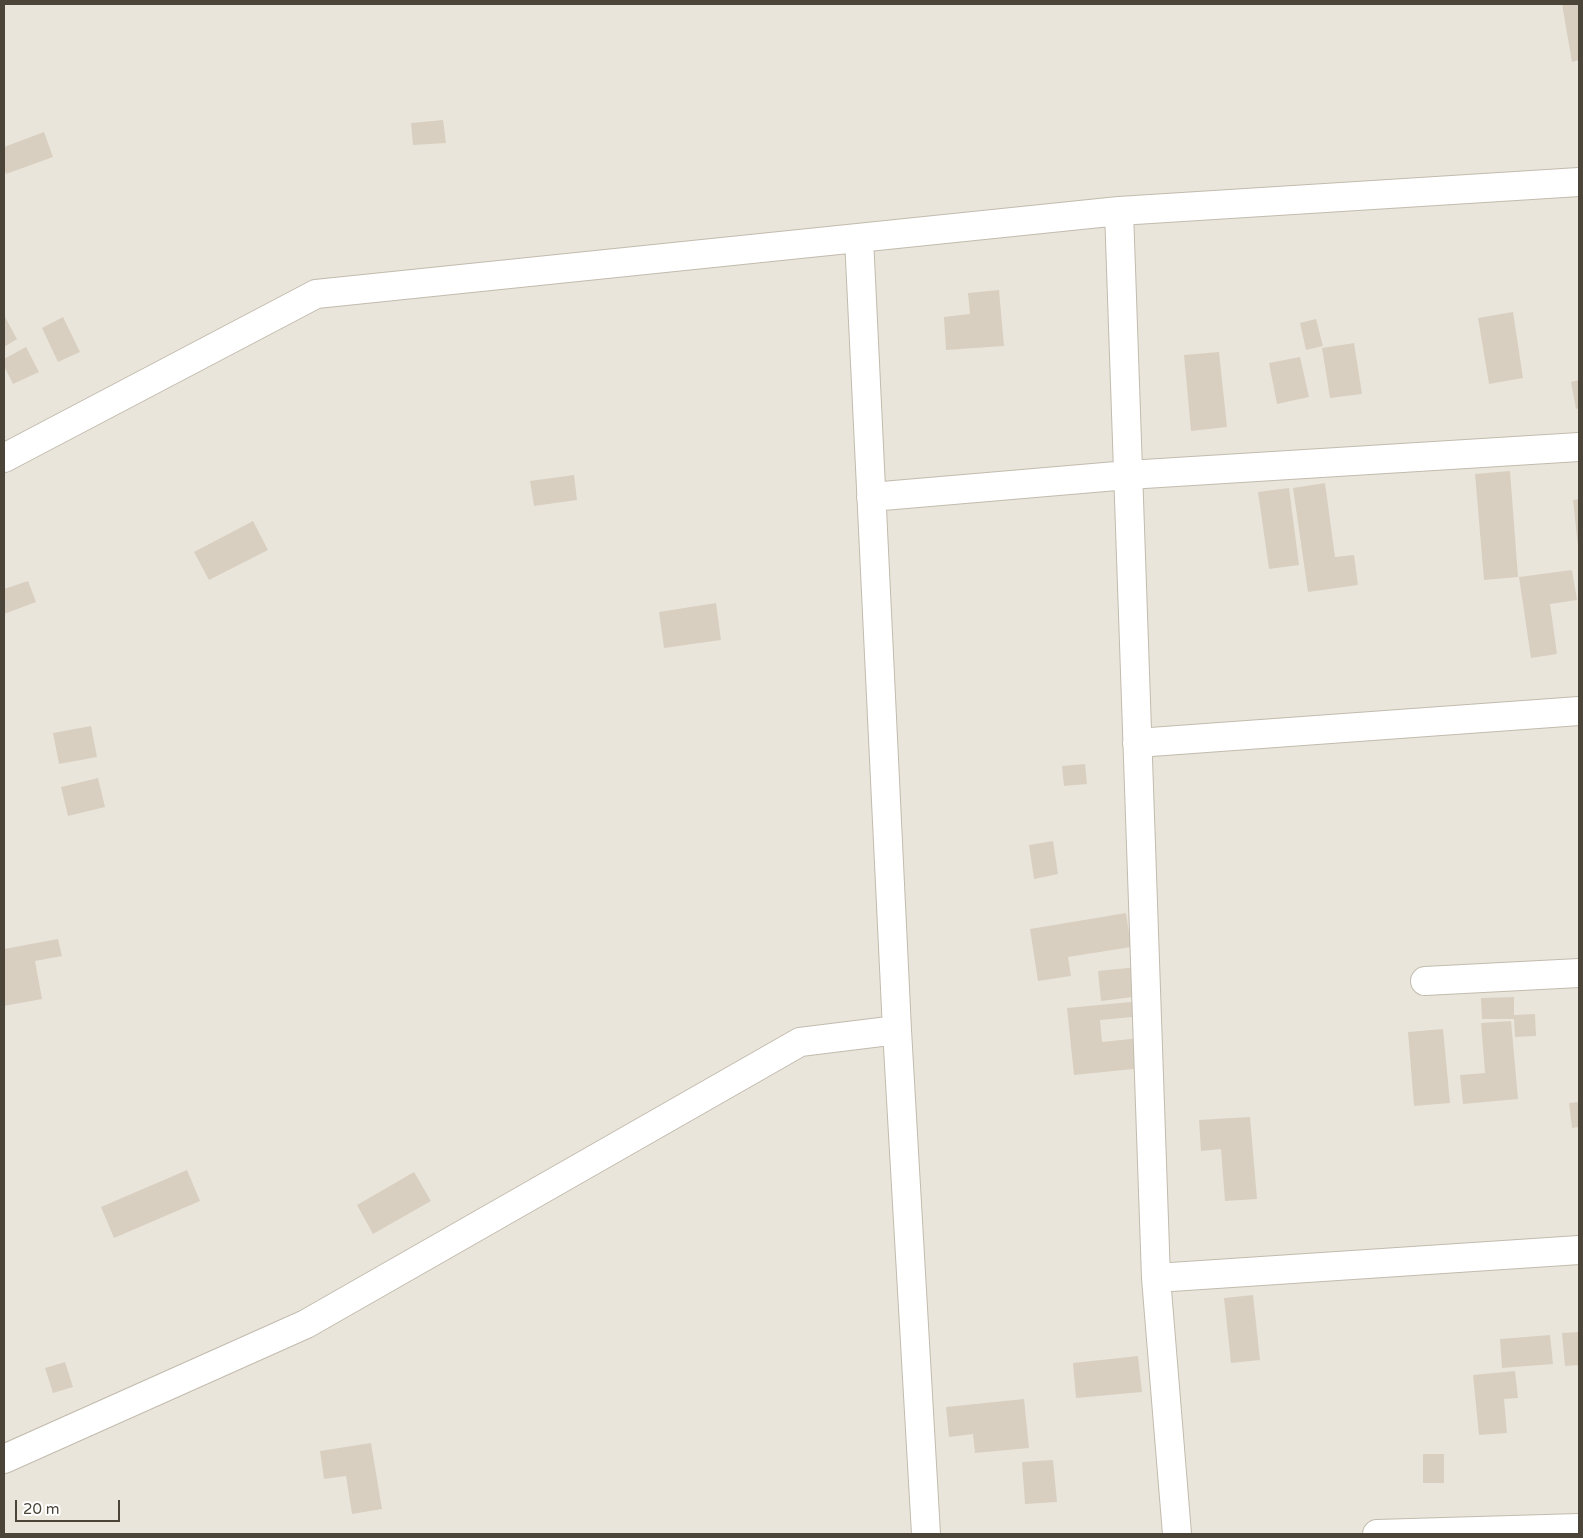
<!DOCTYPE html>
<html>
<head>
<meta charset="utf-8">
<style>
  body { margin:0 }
  #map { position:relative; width:1583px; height:1538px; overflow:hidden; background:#f6f3ec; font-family:"Varela Round",sans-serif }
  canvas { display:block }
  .frame { position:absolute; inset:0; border:5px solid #4b4439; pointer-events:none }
  .scale { position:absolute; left:15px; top:1500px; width:105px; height:22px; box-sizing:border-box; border:2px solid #4b4439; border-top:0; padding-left:6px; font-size:15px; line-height:18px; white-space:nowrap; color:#4b4439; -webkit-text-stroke:4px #fff; paint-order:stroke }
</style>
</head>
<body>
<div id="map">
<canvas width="1583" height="1538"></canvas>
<div class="frame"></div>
<div class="scale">20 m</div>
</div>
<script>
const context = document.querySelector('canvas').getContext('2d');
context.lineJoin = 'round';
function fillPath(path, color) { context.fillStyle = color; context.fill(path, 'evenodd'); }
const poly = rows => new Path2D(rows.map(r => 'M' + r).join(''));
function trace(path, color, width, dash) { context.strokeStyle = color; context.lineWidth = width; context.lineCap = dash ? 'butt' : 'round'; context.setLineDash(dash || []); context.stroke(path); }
const residential = poly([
  [4,4,1579,4,1579,1534,4,1534]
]);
const building = poly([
  [1562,4,1579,4,1579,60,1572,62],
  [443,120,446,143,413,145,411,123],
  [44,132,53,157,6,174,4,167,4,147],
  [999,290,1004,346,946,350,944,317,970,314,968,293],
  [1513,312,1523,378,1489,384,1478,318],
  [4,315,17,339,4,347],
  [63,317,80,352,58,362,42,328],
  [1316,319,1323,346,1306,350,1300,323],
  [1354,343,1362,394,1330,398,1322,348],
  [26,347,39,372,13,384,4,366,4,359],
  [1219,352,1227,427,1191,431,1184,355],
  [1300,357,1309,397,1277,404,1269,363],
  [1579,380,1579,408,1576,409,1571,382],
  [1510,471,1518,577,1484,580,1475,474],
  [574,475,577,500,534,506,530,481],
  [1325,483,1335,557,1354,555,1358,585,1308,592,1293,488],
  [1289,488,1299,565,1269,569,1258,492],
  [1579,499,1579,546,1578,546,1573,500],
  [253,521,268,550,209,580,194,552],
  [1572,570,1577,600,1550,604,1557,654,1531,658,1519,577],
  [28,581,36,602,4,614,4,589],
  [716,603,721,640,664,648,659,612],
  [91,726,97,757,59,764,53,733],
  [1085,764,1087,784,1064,786,1062,766],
  [98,778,105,807,68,816,61,787],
  [1053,841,1058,874,1034,879,1029,845],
  [1126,913,1131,947,1068,957,1071,976,1038,981,1030,929],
  [58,939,62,956,35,961,42,999,4,1006,4,949],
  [1138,967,1141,996,1101,1001,1098,971],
  [1514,997,1514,1015,1535,1014,1536,1036,1515,1037,1514,1019,1482,1019,1481,998],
  [1141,1001,1143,1016,1100,1020,1102,1042,1140,1038,1143,1068,1074,1075,1067,1008],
  [1511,1021,1518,1099,1463,1104,1460,1075,1485,1073,1481,1023],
  [1443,1029,1450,1103,1414,1106,1408,1032],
  [1579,1102,1579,1127,1572,1128,1569,1103],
  [1250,1117,1257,1199,1225,1201,1221,1149,1201,1151,1199,1120],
  [187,1170,200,1201,114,1238,101,1207],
  [414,1172,431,1201,373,1234,357,1205],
  [1253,1295,1260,1360,1231,1363,1224,1298],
  [1579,1332,1579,1365,1565,1366,1562,1333],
  [1550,1335,1553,1364,1502,1368,1500,1339],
  [1138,1356,1142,1392,1076,1398,1073,1363],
  [65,1362,73,1387,53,1393,45,1368],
  [1515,1371,1518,1398,1504,1399,1507,1433,1479,1435,1473,1375],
  [1024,1399,1029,1448,975,1453,973,1434,949,1437,946,1407],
  [371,1443,382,1509,352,1514,346,1476,324,1479,320,1451],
  [1423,1454,1444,1454,1444,1483,1423,1483],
  [1053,1460,1057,1502,1025,1504,1022,1462]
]);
const minor = poly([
  [859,238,897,1030],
  [4,458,316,294,1119,211],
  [871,497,1128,475,1579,447],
  [1137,743,1579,711],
  [1425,981,1579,973],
  [1156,1278,1579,1250],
  [4,1459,306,1324,800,1042,897,1030,926,1534],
  [1177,1534,1156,1278,1119,211,1579,182],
  [1377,1534,1579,1528]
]);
fillPath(residential, '#eae5da');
fillPath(building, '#d8cfc1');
trace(minor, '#c2bbae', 30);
trace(minor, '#fff', 28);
</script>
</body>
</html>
